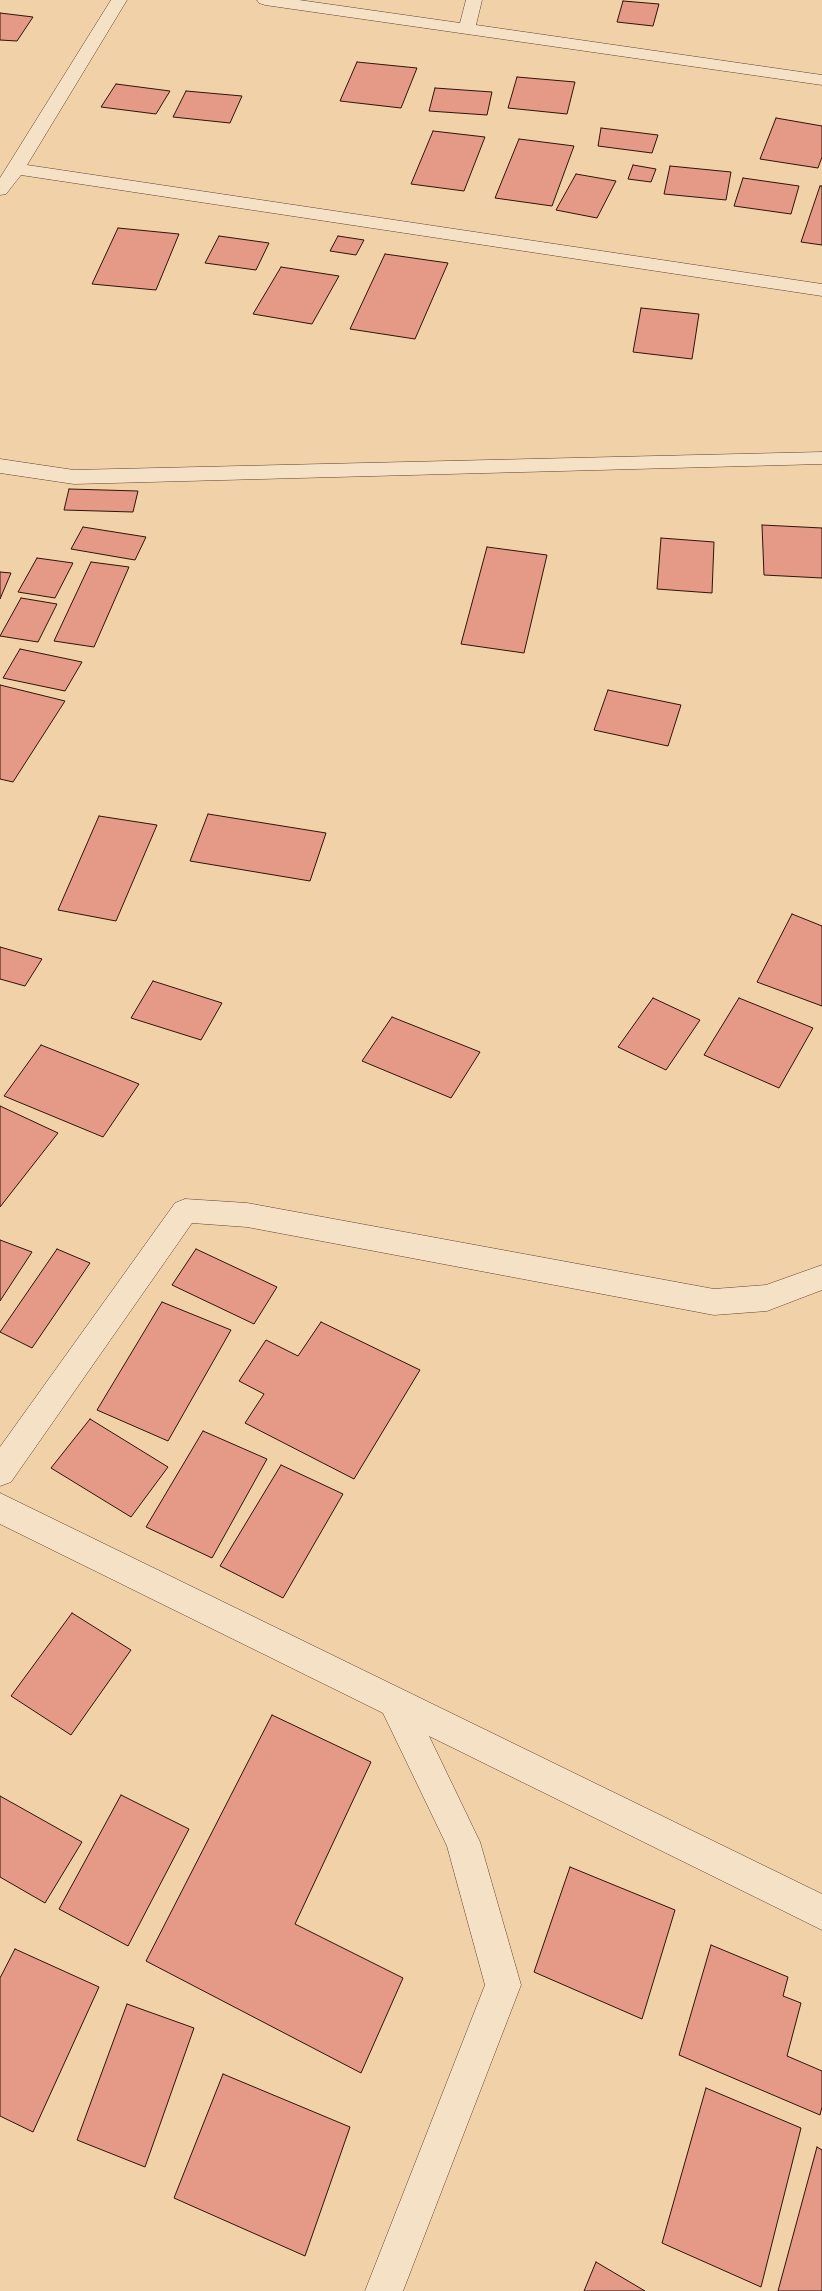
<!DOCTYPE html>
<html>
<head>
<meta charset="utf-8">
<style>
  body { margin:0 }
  canvas { display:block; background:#f0d1a8 }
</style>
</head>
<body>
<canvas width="822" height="2291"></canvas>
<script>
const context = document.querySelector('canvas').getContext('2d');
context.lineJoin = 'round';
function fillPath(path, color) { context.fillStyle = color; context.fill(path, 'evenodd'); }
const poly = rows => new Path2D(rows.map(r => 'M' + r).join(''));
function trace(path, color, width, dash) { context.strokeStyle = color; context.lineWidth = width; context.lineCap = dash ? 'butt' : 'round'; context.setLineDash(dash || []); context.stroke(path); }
const building = poly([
  [623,1,659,4,653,26,617,22,623,1],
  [0,13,33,17,17,41,0,40,0,13],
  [357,62,417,68,401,108,340,101,357,62],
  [517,77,575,82,567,114,508,108,517,77],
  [116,84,170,91,156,114,101,107,116,84],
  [435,88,492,92,487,115,429,111,435,88],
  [186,91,242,96,230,123,173,117,186,91],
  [776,118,822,126,822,157,818,168,760,159,776,118],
  [601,128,658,135,652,153,598,146,601,128],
  [433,131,485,137,464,191,411,184,433,131],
  [519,139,574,146,552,206,495,198,519,139],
  [633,165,656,169,651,182,628,179,633,165],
  [670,166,731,172,726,200,664,194,670,166],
  [576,174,616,181,597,218,556,210,576,174],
  [743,178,799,186,791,214,734,206,743,178],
  [820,186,822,186,822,245,801,242,820,186],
  [118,228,179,234,156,290,92,284,118,228],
  [219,236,269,243,256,270,205,263,219,236],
  [338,236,364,240,356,255,330,251,338,236],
  [385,254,448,263,415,339,350,329,385,254],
  [281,267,339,276,312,324,253,314,281,267],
  [641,308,699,314,692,359,633,352,641,308],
  [69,489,138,491,133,512,64,510,69,489],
  [762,525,822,528,822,578,764,575,762,525],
  [83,527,146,537,135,560,71,549,83,527],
  [661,538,714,542,712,593,657,589,661,538],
  [487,547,547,555,524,653,461,644,487,547],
  [37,558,73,563,55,598,18,592,37,558],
  [91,562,129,567,94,647,54,641,91,562],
  [0,572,11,573,0,599,0,572],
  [21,598,57,604,38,642,0,636,21,598],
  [20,649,82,662,65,691,3,678,20,649],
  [0,685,65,701,13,782,0,779,0,685],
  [608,690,681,705,668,746,594,730,608,690],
  [208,814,326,833,310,881,190,861,208,814],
  [99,816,157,825,116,921,58,910,99,816],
  [792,914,822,926,822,1006,757,982,792,914],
  [0,947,42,959,25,986,0,979,0,947],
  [153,981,222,1003,201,1040,131,1018,153,981],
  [653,998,700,1020,666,1070,618,1047,653,998],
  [739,998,813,1028,779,1088,704,1055,739,998],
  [392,1017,480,1052,451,1098,362,1061,392,1017],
  [41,1045,139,1084,103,1137,4,1096,41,1045],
  [0,1106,58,1133,0,1207,0,1106],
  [0,1240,32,1252,0,1301,0,1240],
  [57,1249,90,1263,32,1348,0,1332,57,1249],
  [196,1249,277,1287,254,1324,172,1285,196,1249],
  [162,1302,231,1330,168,1441,97,1410,162,1302],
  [321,1322,420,1370,354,1479,245,1423,264,1394,239,1381,266,1340,298,1356,321,1322],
  [90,1419,168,1467,131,1517,51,1468,90,1419],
  [203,1431,267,1459,212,1558,146,1527,203,1431],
  [281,1465,343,1494,283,1598,220,1566,281,1465],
  [72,1613,131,1650,71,1735,11,1696,72,1613],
  [272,1715,371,1762,295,1924,403,1978,361,2073,146,1961,272,1715],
  [121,1795,189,1829,128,1946,59,1909,121,1795],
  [0,1796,82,1842,45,1903,0,1877,0,1796],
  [570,1867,675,1910,642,2019,534,1972,570,1867],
  [711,1945,788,1977,783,1996,801,2003,787,2056,822,2071,822,2107,820,2115,679,2055,711,1945],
  [15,1949,99,1987,33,2132,0,2116,0,1978,15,1949],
  [127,2004,194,2028,145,2167,77,2140,127,2004],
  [223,2074,350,2127,305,2256,174,2198,223,2074],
  [706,2088,801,2128,761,2287,662,2243,706,2088],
  [817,2147,822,2150,822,2291,778,2291,817,2147],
  [596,2262,645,2291,584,2291,596,2262]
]);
const minor = poly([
  [111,0,127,0,27,165,822,284,822,296,21,175,6,194,0,195,0,178,111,0],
  [257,0,299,0,460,23,466,0,482,0,476,25,822,75,822,85,265,5,259,3,257,0],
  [822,452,822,464,74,484,0,473,0,459,74,470,822,452],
  [185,1199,247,1203,714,1289,766,1285,822,1265,822,1290,767,1311,714,1315,247,1227,192,1223,11,1482,0,1486,0,1447,175,1203,185,1199],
  [0,1493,822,1894,822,1930,429,1736,480,1842,521,1985,403,2291,365,2291,485,1985,447,1846,383,1713,0,1524,0,1493]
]);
fillPath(building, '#e49a87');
trace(building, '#301407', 1);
trace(minor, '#60432f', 1);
fillPath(minor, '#f5e1c6');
</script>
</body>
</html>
